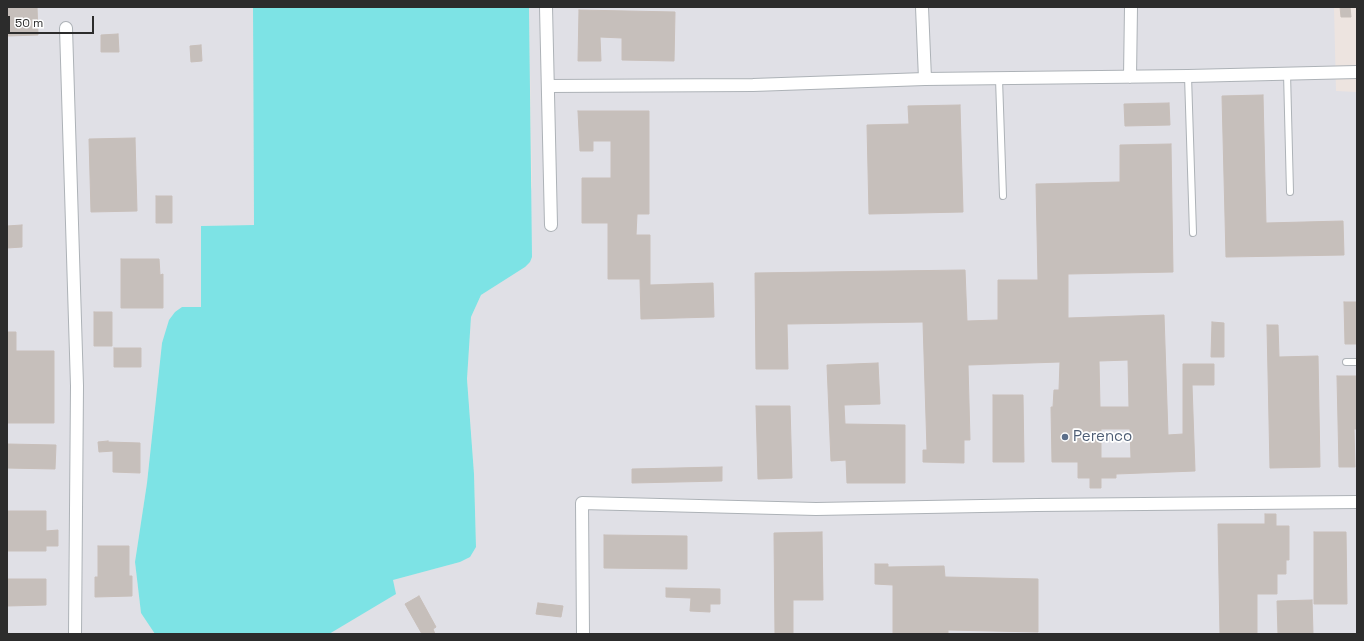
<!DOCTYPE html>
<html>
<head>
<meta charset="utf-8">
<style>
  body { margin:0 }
  #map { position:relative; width:1364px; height:641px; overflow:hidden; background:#ede4e0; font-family:"Space Grotesk",sans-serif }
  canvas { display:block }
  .frame { position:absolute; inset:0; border:8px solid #2c2c2c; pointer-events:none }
  .scale { position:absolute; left:8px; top:16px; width:86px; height:18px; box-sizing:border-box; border:2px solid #2c2c2c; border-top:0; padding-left:5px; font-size:12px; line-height:14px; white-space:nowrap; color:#2c2c2c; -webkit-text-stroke:3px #fff; paint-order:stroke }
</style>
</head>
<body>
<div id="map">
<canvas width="1364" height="641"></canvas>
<div class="frame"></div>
<div class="scale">50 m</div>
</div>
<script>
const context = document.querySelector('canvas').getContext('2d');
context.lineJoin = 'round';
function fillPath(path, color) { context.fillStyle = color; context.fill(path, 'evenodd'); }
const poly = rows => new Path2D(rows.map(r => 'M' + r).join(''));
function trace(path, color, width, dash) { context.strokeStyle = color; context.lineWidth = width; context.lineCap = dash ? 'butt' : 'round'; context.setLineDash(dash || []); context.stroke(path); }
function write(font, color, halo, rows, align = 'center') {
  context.font = font + ' "Space Grotesk",sans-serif'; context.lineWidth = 3.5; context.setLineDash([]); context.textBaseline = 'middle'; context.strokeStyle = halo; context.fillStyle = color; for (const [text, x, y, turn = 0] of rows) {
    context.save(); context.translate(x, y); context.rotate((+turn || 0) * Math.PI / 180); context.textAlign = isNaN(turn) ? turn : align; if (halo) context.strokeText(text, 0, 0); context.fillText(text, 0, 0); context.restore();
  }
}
const industrial = poly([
  [7,7,253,7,254,225,201,226,201,307,182,307,162,343,147,483,135,562,141,613,155,634,7,634],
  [529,7,1334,7,1336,91,1357,92,1357,634,329,634,392,580,460,562,476,547,474,474,467,378,471,317,481,295,502,281,532,187]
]);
const water = poly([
  [253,7,529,7,532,257,530,262,525,267,481,295,471,317,467,379,474,474,476,547,470,557,460,562,393,580,396,594,329,634,155,634,141,613,135,562,147,483,162,343,169,320,175,312,182,307,201,307,201,226,254,225]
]);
const building = poly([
  [7,7,37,7,38,35,7,36,7,7],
  [1340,7,1350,7,1351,17,1341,17,1340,7],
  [579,10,675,12,674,61,622,60,622,38,600,37,601,61,578,61,579,10],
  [118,34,119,52,101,52,101,35,118,34],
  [201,45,202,61,191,62,190,46,201,45],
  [1263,95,1266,223,1343,221,1344,255,1226,257,1222,96,1263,95],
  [1169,103,1170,125,1125,126,1124,104,1169,103],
  [960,105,963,212,869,214,867,125,909,124,908,106,960,105],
  [578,111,649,111,649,214,637,214,636,235,650,235,650,285,713,283,714,317,641,319,640,279,608,279,608,223,582,223,582,178,611,178,611,141,593,141,593,151,580,151,578,111],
  [135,138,137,211,91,212,89,139,135,138],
  [1171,144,1173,272,1068,274,1068,318,1164,315,1168,435,1183,434,1183,364,1214,364,1214,385,1192,385,1195,471,1116,474,1116,478,1101,478,1101,488,1090,488,1090,478,1078,478,1078,462,1052,462,1051,407,1053,407,1054,390,1059,390,1060,362,968,365,970,440,964,440,964,463,923,462,923,450,927,450,923,322,787,324,788,369,756,369,755,273,965,270,967,321,998,320,998,280,1038,280,1036,184,1120,182,1120,145,1171,144],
  [1128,360,1129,407,1100,407,1099,361,1128,360],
  [1101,429,1130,429,1131,458,1101,458,1101,429],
  [156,196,172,196,172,223,156,223,156,196],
  [22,225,22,247,7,248,7,226,22,225],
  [121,259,159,259,160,275,163,274,163,308,121,308,121,259],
  [1344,302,1357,302,1357,344,1345,344,1344,302],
  [94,312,112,312,112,346,94,346,94,312],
  [1212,322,1224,323,1224,357,1211,357,1212,322],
  [1267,325,1278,325,1279,357,1318,356,1320,467,1270,468,1267,325],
  [7,332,16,332,16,351,54,351,54,423,7,423,7,332],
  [114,348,141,348,141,367,114,367,114,348],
  [878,363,880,404,844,405,845,424,905,425,905,483,847,483,846,460,831,461,827,365,878,363],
  [1337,376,1357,376,1357,429,1354,429,1355,467,1339,467,1337,376],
  [993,395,1023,395,1024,462,993,462,993,395],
  [756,406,790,406,792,478,758,479,756,406],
  [108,441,108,442,140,443,140,473,113,472,113,451,99,452,98,442,108,441],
  [7,444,56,445,55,469,7,468,7,444],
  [722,467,722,481,632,483,632,469,722,467],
  [7,511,46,511,46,531,58,530,58,546,46,546,46,551,7,551,7,511],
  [1265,514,1276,514,1276,526,1289,526,1289,560,1286,560,1286,574,1277,574,1277,594,1257,594,1257,634,1220,634,1218,524,1265,524,1265,514],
  [822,532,823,600,793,600,793,634,775,634,774,533,822,532],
  [1314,532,1346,532,1347,604,1314,604,1314,532],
  [604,535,687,536,687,569,604,568,604,535],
  [98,546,129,546,129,576,132,576,132,596,95,597,95,577,98,577,98,546],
  [875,564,888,564,888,567,944,566,945,577,1038,579,1038,632,948,630,948,634,893,634,893,585,875,584,875,564],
  [7,579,46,579,46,605,7,606,7,579],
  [666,588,720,589,720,604,710,604,710,612,690,611,691,598,666,597,666,588],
  [419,596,436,627,433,629,435,634,422,634,405,604,419,596],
  [1312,600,1313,634,1278,634,1277,601,1312,600],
  [538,603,563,606,561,617,536,614,538,603]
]);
const service = poly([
  [1287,73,1290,192],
  [1188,76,1193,233],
  [999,79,1003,196],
  [1346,362,1357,362]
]);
const minor = poly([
  [546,7,551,225],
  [922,7,925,79],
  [66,28,77,386,75,634],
  [1130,77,1131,7],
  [548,86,753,85,925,79,1188,76,1357,72],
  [583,634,582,503,816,509,1037,505,1357,502]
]);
const markers = [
  [1065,437,4,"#5c6f8a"]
];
const serviceNames = [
  ["Perenco",1073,437]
];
fillPath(industrial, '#e0e0e6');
fillPath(water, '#7de3e5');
fillPath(building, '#c6bfbb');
trace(building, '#c8bfba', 1);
trace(service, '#adb2b7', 8);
trace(minor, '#adb2b7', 14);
trace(service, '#fff', 6);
trace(minor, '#fff', 12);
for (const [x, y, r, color] of markers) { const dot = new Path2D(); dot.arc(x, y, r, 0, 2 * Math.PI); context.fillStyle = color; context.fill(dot); trace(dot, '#fff', 1.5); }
write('15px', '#4e5e75', '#fff', serviceNames, 'left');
</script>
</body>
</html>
